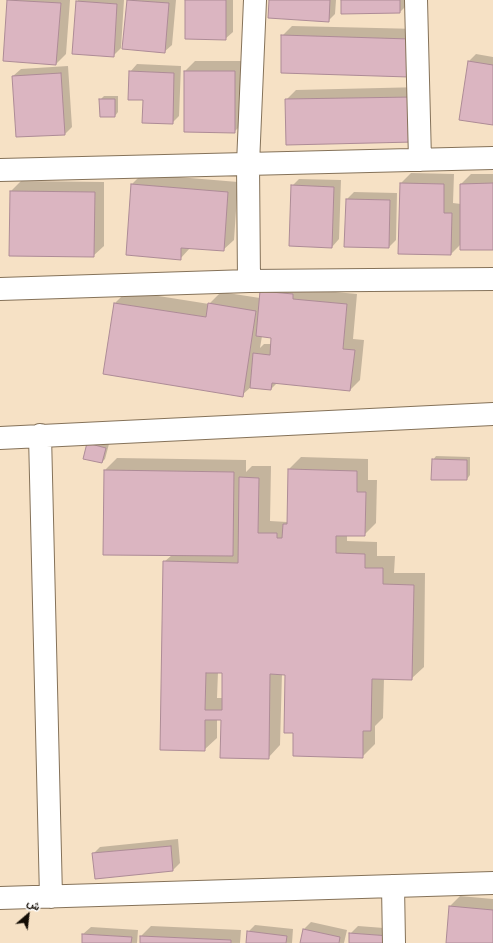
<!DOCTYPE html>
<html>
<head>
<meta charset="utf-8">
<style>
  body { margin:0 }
  #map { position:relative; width:493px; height:943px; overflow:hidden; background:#f6e1c5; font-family:Mulish,Vazirmatn,sans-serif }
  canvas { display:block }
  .north { position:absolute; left:8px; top:895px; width:40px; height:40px; -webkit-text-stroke:3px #fff; paint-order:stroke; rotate:28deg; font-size:11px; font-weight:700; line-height:16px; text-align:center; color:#130c04 }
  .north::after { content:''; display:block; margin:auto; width:14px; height:18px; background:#130c04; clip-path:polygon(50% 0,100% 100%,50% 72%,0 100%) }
</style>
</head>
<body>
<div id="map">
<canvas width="493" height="943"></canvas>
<div class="north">ش</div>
</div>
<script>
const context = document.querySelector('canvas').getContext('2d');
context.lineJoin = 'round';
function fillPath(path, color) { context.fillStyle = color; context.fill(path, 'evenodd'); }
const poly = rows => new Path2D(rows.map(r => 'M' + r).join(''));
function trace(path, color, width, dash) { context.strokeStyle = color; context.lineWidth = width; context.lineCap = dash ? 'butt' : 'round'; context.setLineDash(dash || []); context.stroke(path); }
const shadow = poly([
  [8,0,70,0,66,54,56,64,4,60],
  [78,0,124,0,121,48,113,56,77,2],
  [128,0,176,0,172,45,164,52,123,48],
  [186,0,233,0,233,32,225,39],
  [270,0,336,0,335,14,328,21],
  [342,0,407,0,407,5,400,12,342,13],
  [292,26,419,29,419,66,282,36],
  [476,54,493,57,493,124,469,61],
  [195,61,245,61,244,122,234,132,185,71],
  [137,64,181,66,179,116,172,123,144,99,130,72],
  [68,66,72,127,65,134,17,136,13,76,21,69],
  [423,87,424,131,286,100,296,90],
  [104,96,118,96,118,112,115,116,100,100],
  [411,173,454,174,453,203,461,204,461,184,471,174,493,174,493,249,461,244,451,254,399,253,401,183],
  [142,174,238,182,234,240,223,250,190,248,180,259,132,184],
  [299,179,341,180,339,239,332,247,290,245,292,186],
  [21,181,104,182,104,246,93,256,11,191],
  [354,192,397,193,396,240,389,247,347,199],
  [303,289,357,294,353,339,364,340,360,380,350,390,277,383,271,389,251,387,242,395,115,303,127,291,209,304,221,292,260,298,261,291],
  [262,336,272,337,272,344,264,344,260,348],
  [92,440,109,444,105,459,102,462,85,458],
  [436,456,470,457,470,475,467,479,433,460],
  [301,457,368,459,368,480,377,480,376,523,364,535,347,535,347,541,377,542,377,556,395,556,394,573,425,573,424,667,411,679,384,678,383,718,375,726,375,744,362,757,286,674,282,673,280,745,268,758,222,719,217,719,217,738,204,750,164,562,172,555,105,470,117,458,246,460,246,472,252,466,271,466,270,521,287,522,289,469],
  [218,672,223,672,223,698,217,698],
  [178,839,180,863,173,870,93,854,100,847],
  [460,896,493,899,493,943,447,943,450,906],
  [311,922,347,930,344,943,301,943,304,929],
  [255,925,293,929,292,943,247,943,248,932],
  [151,926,241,930,240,943,141,943,141,936],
  [358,926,397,929,396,943,350,943,350,934],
  [91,927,138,930,137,943,83,943,83,934]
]);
const building = poly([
  [7,0,61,3,56,65,3,61,7,0],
  [127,0,169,3,165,53,122,49,127,0],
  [185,0,226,0,226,40,185,39,185,0],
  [269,0,330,0,329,22,268,18,269,0],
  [341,0,400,0,400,13,341,14,341,0],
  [76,1,117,4,114,57,72,54,76,1],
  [281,35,410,39,409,77,281,73,281,35],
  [468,61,493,65,493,125,459,120,468,61],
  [129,71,174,73,173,124,142,123,143,100,128,100,129,71],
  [184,71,235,71,235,133,184,132,184,71],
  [61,73,65,135,16,137,12,76,61,73],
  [413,97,414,142,286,145,285,99,413,97],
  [99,99,115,99,115,117,100,117,99,99],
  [400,183,444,184,444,213,452,213,451,255,398,254,400,183],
  [493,183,493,250,460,250,460,184,493,183],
  [131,184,228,192,224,251,181,248,181,260,126,255,131,184],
  [291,185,334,187,332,248,289,246,291,185],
  [10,191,95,192,94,257,9,256,10,191],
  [346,199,390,200,389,248,344,247,346,199],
  [260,291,293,294,293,299,347,304,343,349,355,350,350,391,272,383,271,390,250,388,253,353,270,355,271,338,256,336,260,291],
  [114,303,206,317,208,303,256,311,243,397,103,374,114,303],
  [87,443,106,448,102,463,83,459,87,443],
  [432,459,467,460,467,480,431,480,432,459],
  [288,469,357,471,357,492,366,492,365,536,336,536,336,553,365,554,365,568,383,568,383,584,414,585,412,680,372,679,371,731,363,731,363,758,293,756,293,733,284,733,285,675,270,674,269,759,220,758,221,720,205,720,205,751,160,750,163,561,238,563,239,477,259,478,258,533,277,533,277,538,282,538,283,524,287,524,288,469],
  [206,673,222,673,222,710,205,710,206,673],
  [104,470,234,472,233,556,103,555,104,470],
  [171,846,173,871,95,879,92,853,171,846],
  [449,906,493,910,493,943,446,943,449,906],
  [303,929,340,937,339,943,300,943,303,929],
  [247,931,287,936,286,943,246,943,247,931],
  [349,933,390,936,389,943,349,943,349,933],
  [82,934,132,937,131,943,82,943,82,934],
  [140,936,231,940,231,943,140,943,140,936]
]);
const minor = poly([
  [416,0,420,160],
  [0,170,493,158],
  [249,281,248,164,255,0],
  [0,289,249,281,493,279],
  [40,435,51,897],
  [0,438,493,414],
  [393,886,394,943],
  [0,898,493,883]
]);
fillPath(shadow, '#0003');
fillPath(building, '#dbb5c1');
trace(building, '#ad8b96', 1);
trace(minor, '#857259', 24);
trace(minor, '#fff', 22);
</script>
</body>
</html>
